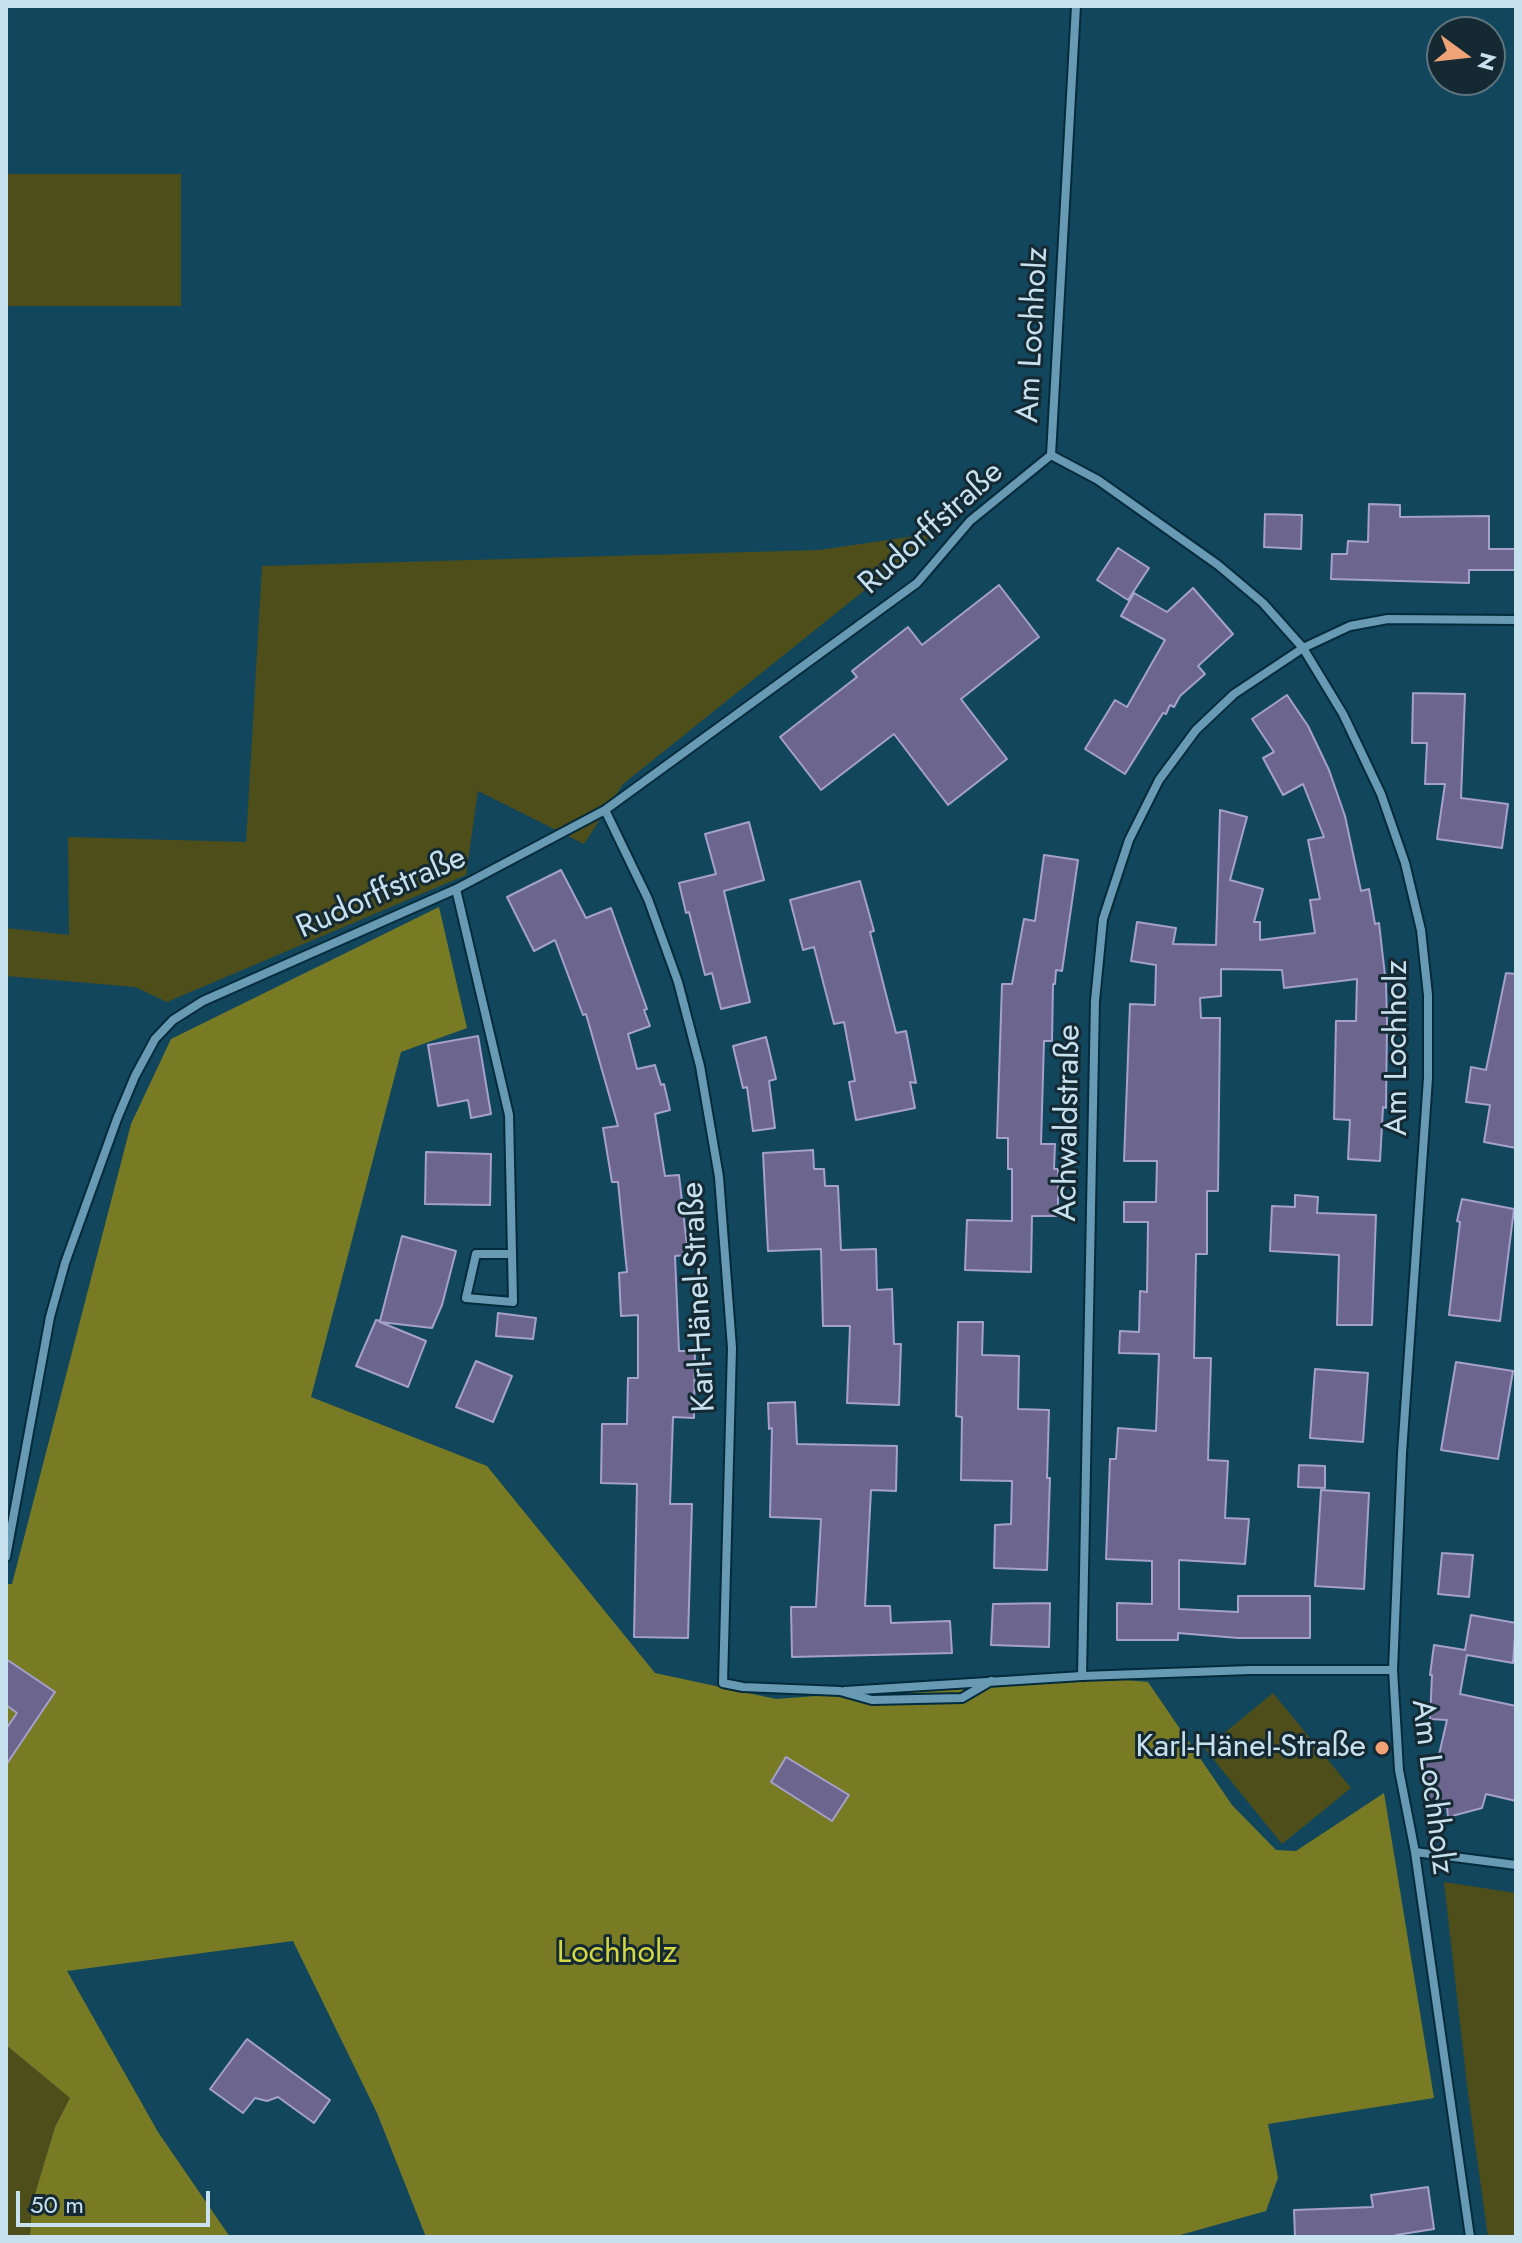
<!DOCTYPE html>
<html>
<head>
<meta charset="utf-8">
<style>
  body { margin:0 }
  #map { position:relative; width:1522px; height:2243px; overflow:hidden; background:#12465c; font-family:Jost,sans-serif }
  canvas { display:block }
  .frame { position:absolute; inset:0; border:8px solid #c8e1ee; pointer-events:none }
  .north { position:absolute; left:1426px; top:16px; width:80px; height:80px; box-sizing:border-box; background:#152933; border:2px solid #5d737e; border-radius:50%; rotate:105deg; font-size:22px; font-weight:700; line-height:32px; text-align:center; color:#c8e1ee }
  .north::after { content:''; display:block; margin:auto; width:28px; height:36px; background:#efa377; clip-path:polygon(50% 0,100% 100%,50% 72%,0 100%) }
  .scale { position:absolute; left:16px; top:2191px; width:194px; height:36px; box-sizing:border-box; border:4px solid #c8e1ee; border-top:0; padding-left:10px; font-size:24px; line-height:28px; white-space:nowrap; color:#c8e1ee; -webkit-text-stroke:6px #152933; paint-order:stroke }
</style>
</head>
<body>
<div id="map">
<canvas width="1522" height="2243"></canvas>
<div class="frame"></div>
<div class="north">N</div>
<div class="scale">50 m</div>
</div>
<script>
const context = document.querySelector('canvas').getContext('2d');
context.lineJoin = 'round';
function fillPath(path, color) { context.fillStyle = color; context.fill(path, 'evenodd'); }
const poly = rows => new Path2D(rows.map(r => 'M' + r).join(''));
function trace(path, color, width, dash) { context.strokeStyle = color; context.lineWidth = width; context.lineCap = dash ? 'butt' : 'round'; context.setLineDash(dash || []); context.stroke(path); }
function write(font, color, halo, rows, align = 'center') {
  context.font = font + ' Jost,sans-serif'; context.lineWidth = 6; context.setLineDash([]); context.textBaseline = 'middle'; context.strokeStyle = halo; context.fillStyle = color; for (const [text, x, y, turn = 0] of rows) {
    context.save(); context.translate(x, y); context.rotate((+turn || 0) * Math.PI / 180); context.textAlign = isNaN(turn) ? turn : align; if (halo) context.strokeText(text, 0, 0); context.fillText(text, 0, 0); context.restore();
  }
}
const green = poly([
  [6,174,181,174,181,306,6,306],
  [936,533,623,784,584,844,478,791,466,875,167,1002,135,987,6,976,6,928,69,935,68,837,246,842,262,566,819,550],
  [1273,1693,1351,1788,1282,1844,1205,1749],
  [1444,1882,1516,1893,1516,2237,1488,2237,1468,2093],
  [6,2045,70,2098,55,2127,32,2204,30,2237,6,2237]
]);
const forest = poly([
  [439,907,467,1028,401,1052,311,1397,487,1466,655,1673,776,1699,1082,1676,1148,1682,1232,1805,1276,1850,1296,1851,1384,1793,1434,2098,1268,2124,1278,2178,1266,2211,1173,2237,426,2237,377,2113,293,1941,67,1971,158,2132,230,2237,30,2237,32,2204,55,2127,70,2098,6,2045,6,1584,12,1584,131,1124,171,1039]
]);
const building = poly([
  [1369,504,1400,505,1400,517,1489,516,1489,549,1516,549,1516,570,1469,570,1469,583,1331,579,1332,554,1347,554,1348,541,1368,542,1369,504],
  [1265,514,1302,515,1301,549,1264,547,1265,514],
  [1118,548,1149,568,1128,600,1097,580,1118,548],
  [999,585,1039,637,961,699,1007,759,948,805,894,734,821,790,780,737,857,677,852,671,908,627,922,645,999,585],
  [1193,588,1233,634,1198,666,1205,674,1180,696,1174,707,1170,705,1166,714,1163,713,1125,774,1085,749,1115,700,1127,707,1165,640,1121,616,1134,593,1167,612,1193,588],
  [1413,693,1465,694,1461,798,1508,804,1502,848,1437,839,1445,784,1425,784,1427,743,1412,743,1413,693],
  [1287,695,1308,726,1329,770,1345,816,1361,891,1369,889,1375,924,1379,923,1386,984,1387,1021,1386,1108,1383,1107,1380,1161,1348,1159,1350,1120,1334,1119,1336,1021,1356,1021,1357,979,1284,988,1282,970,1221,969,1221,996,1200,998,1201,1018,1220,1018,1218,1191,1207,1191,1207,1254,1196,1254,1194,1358,1211,1358,1208,1460,1228,1461,1225,1518,1249,1519,1245,1564,1179,1560,1179,1609,1238,1612,1238,1596,1310,1596,1310,1638,1238,1638,1178,1633,1178,1640,1117,1640,1117,1603,1152,1604,1152,1561,1106,1559,1110,1459,1116,1459,1118,1428,1156,1431,1159,1354,1119,1353,1120,1331,1139,1332,1140,1291,1147,1292,1148,1222,1124,1222,1124,1202,1156,1202,1157,1161,1124,1161,1130,1004,1155,1005,1156,965,1131,961,1137,922,1176,928,1173,944,1216,945,1220,810,1247,817,1230,880,1263,889,1254,922,1260,922,1260,940,1315,933,1310,900,1320,899,1308,840,1324,837,1303,784,1283,795,1263,758,1274,752,1252,719,1287,695],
  [749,822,764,880,724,891,750,1002,721,1009,712,973,705,975,689,912,686,913,679,883,716,874,705,834,749,822],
  [1044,855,1078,860,1062,971,1056,970,1055,984,1053,984,1052,1041,1044,1041,1041,1144,1055,1144,1054,1169,1058,1169,1058,1216,1032,1216,1031,1272,965,1270,967,1220,1012,1221,1012,1169,1008,1169,1008,1138,997,1138,1002,984,1012,984,1024,919,1035,921,1044,855],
  [561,870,586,918,611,908,647,1009,644,1010,650,1026,628,1034,637,1069,655,1065,661,1085,664,1084,670,1110,655,1114,665,1176,679,1175,688,1255,675,1256,679,1351,695,1351,694,1418,673,1417,670,1504,692,1504,688,1638,634,1637,637,1484,601,1483,602,1424,627,1424,628,1378,638,1378,638,1315,621,1316,619,1273,627,1272,618,1182,612,1182,603,1128,618,1126,586,1014,583,1015,555,940,534,951,507,897,561,870],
  [860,881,874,931,870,932,896,1033,906,1031,916,1083,910,1082,915,1108,856,1120,849,1082,855,1081,844,1022,834,1024,814,947,803,950,790,900,860,881],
  [1506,973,1516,974,1516,1148,1484,1142,1490,1105,1466,1102,1471,1067,1486,1070,1506,973],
  [478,1036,491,1114,471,1118,468,1100,438,1106,428,1045,478,1036],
  [766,1037,776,1079,769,1081,775,1128,753,1131,747,1087,743,1088,733,1046,766,1037],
  [813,1150,814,1169,824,1169,825,1186,838,1186,841,1250,876,1249,877,1290,892,1289,894,1344,901,1344,899,1405,847,1403,850,1326,823,1326,821,1249,768,1251,763,1153,813,1150],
  [426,1152,491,1154,490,1205,425,1204,426,1152],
  [1295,1195,1318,1197,1317,1213,1376,1215,1372,1325,1337,1325,1339,1255,1270,1251,1272,1206,1295,1207,1295,1195],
  [1462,1199,1514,1209,1500,1321,1449,1315,1460,1222,1457,1221,1462,1199],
  [402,1236,456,1251,442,1305,432,1328,380,1322,426,1341,408,1387,356,1366,376,1320,380,1321,402,1236],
  [498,1313,536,1318,533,1339,496,1336,498,1313],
  [958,1322,983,1322,982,1355,1019,1356,1018,1409,1049,1410,1047,1478,1050,1478,1047,1570,994,1568,995,1525,1011,1524,1012,1481,961,1480,962,1417,956,1416,958,1322],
  [476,1361,512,1376,493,1422,456,1407,476,1361],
  [1456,1362,1513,1371,1498,1459,1441,1450,1456,1362],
  [1315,1369,1368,1373,1363,1442,1310,1438,1315,1369],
  [795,1402,797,1444,897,1446,896,1491,871,1490,865,1606,890,1606,891,1623,950,1621,952,1653,792,1657,791,1607,816,1607,821,1519,770,1517,772,1428,769,1429,768,1403,795,1402],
  [1299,1465,1325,1466,1325,1488,1298,1487,1299,1465],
  [1321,1490,1369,1493,1364,1589,1315,1586,1321,1490],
  [1442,1553,1473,1555,1469,1597,1438,1594,1442,1553],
  [1050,1603,1049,1647,991,1645,993,1604,1050,1603],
  [1471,1615,1516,1623,1513,1663,1467,1655,1460,1694,1516,1706,1516,1801,1486,1794,1482,1808,1448,1817,1447,1807,1432,1809,1431,1799,1427,1799,1423,1759,1438,1759,1447,1720,1430,1719,1432,1675,1430,1675,1434,1645,1465,1650,1471,1615],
  [6,1659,55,1692,6,1765,6,1729,17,1713,6,1705,6,1659],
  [786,1757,849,1795,832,1821,771,1782,786,1757],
  [247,2039,330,2100,314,2123,278,2097,267,2101,255,2098,243,2113,210,2089,247,2039],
  [1428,2187,1434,2229,1396,2235,1397,2237,1295,2237,1294,2210,1373,2207,1371,2195,1428,2187]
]);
const minor = poly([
  [1051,455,1098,480,1218,565,1263,603,1303,648,1343,714,1381,794,1405,863,1421,930,1428,995,1428,1078,1402,1453,1393,1670,1399,1770,1415,1852,1470,2237],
  [1051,455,1076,6],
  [605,810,648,899,678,982,700,1066,719,1177,732,1348,723,1683,743,1687,840,1691,872,1700,962,1698,991,1681],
  [456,889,509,1115,512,1254,476,1254,466,1298,513,1302,512,1254],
  [6,1557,50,1317,65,1263,117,1119,135,1076,155,1039,173,1020,203,1001,456,889,605,810,917,583,970,521,1051,455],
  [1082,1676,1095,1001,1103,919,1129,840,1159,780,1196,730,1234,694,1303,648,1350,626,1388,619,1516,620],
  [845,1691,1082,1676,1250,1670,1393,1670],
  [1415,1852,1516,1865]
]);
const markers = [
  [1382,1748,8,"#efa377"]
];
const streetNames = [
  ["Am Lochholz",1034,335,-87],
  ["Rudorffstraße",932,529,-42],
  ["Rudorffstraße",382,894,-24],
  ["Am Lochholz",1398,1048,-90],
  ["Achwaldstraße",1069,1123,-89],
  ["Karl-Hänel-Straße",700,1297,-93],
  ["Am Lochholz",1431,1787,83]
];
const poiNames = [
  ["Karl-Hänel-Straße",1366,1748]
];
const parkNames = [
  ["Lochholz",617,1954]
];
fillPath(green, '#4d4e19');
fillPath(forest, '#797b24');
fillPath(building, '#6c668f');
trace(building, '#a5a0cc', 2);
trace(minor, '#032b3b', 12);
trace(minor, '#699ab3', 8);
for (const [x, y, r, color] of markers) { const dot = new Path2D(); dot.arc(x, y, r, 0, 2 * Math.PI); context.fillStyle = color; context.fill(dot); trace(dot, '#152933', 3); }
write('32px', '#c8e1ee', '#152933', streetNames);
write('32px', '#c8e1ee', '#152933', poiNames, 'right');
write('32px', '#d4d843', '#152933', parkNames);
</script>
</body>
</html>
